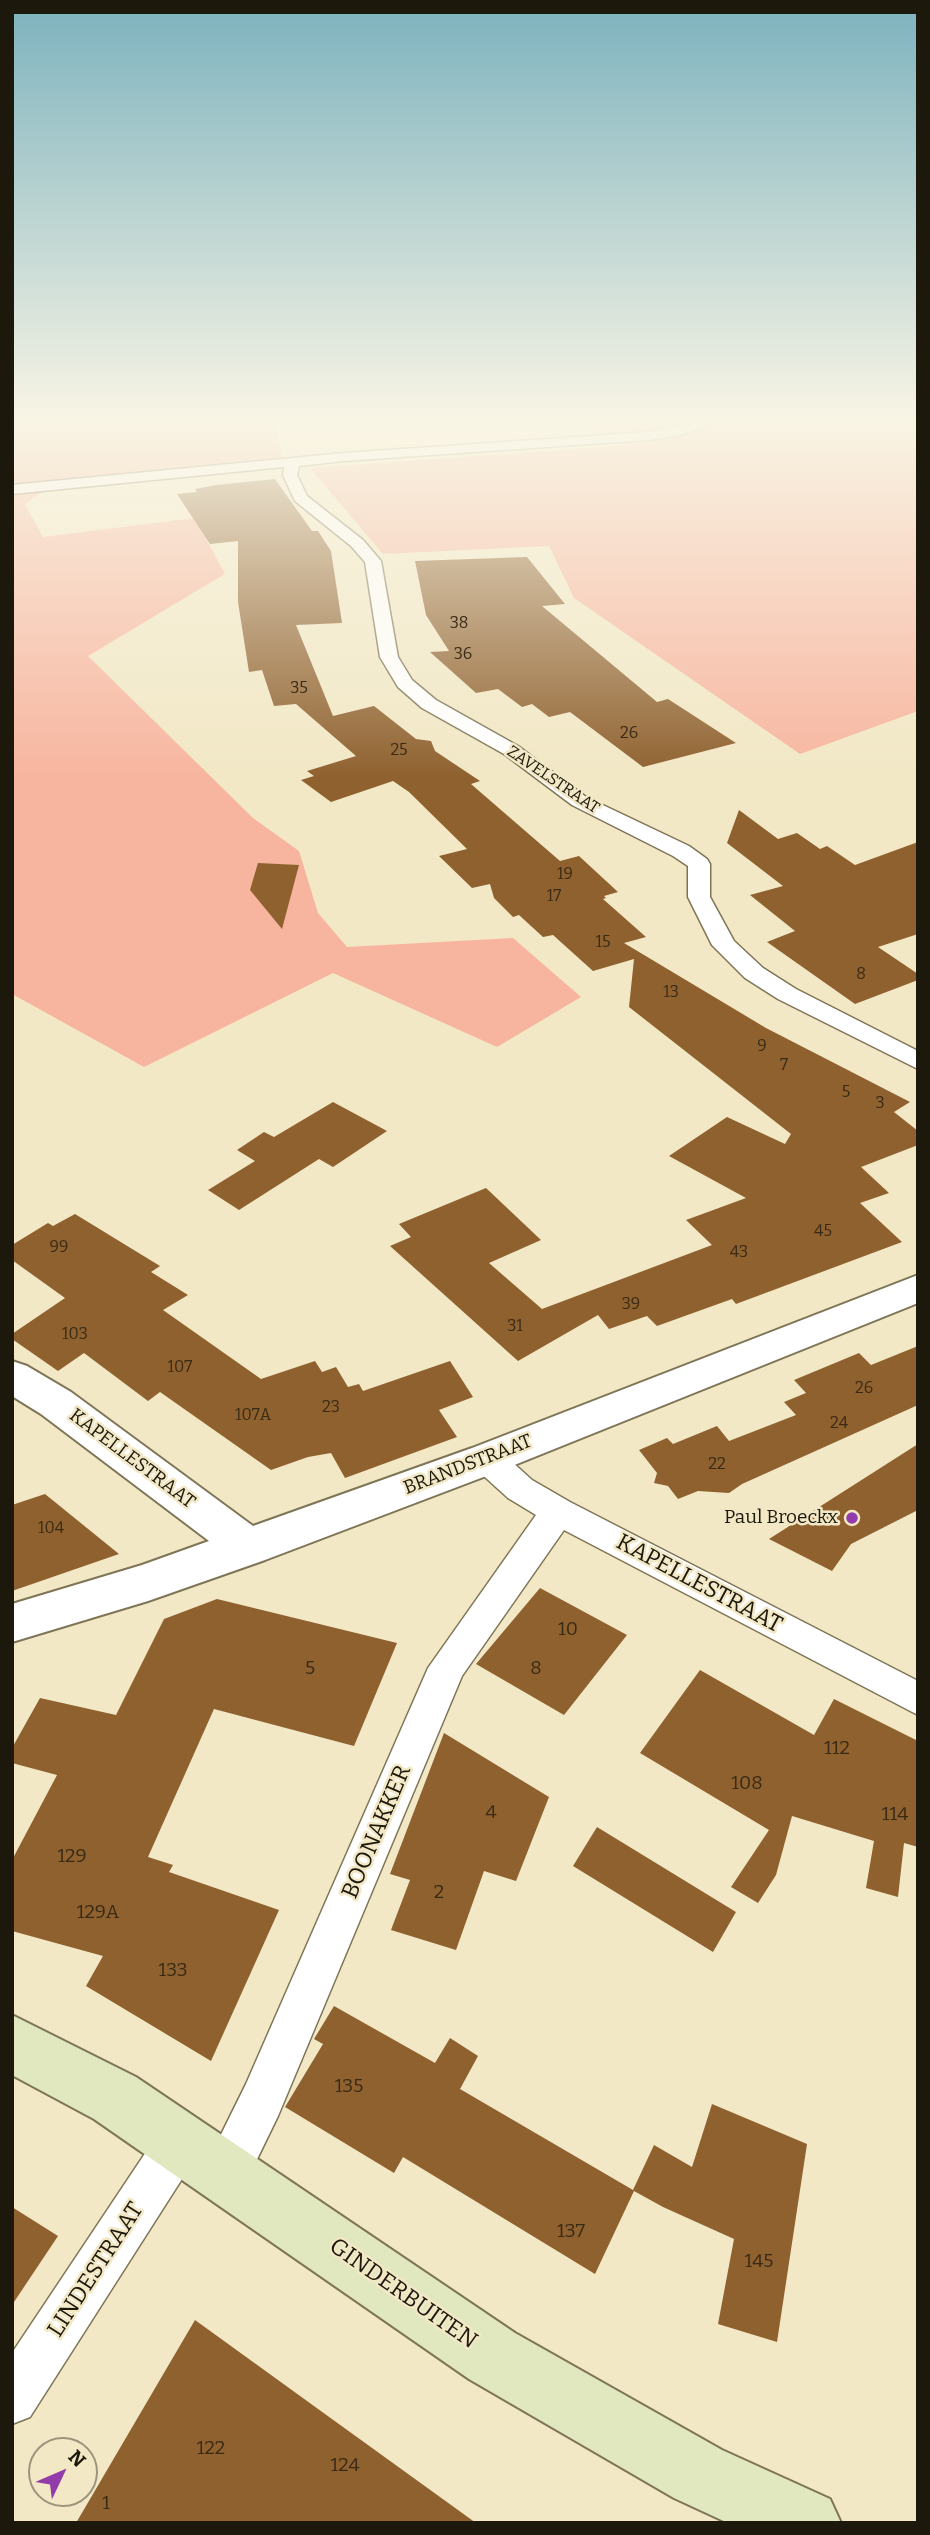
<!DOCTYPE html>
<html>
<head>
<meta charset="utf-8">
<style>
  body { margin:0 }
  #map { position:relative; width:930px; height:2535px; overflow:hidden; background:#f2e8c6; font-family:Bitter,serif }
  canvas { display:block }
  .frame { position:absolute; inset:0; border:14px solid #1c180c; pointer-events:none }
  .north { position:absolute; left:28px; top:2437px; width:70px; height:70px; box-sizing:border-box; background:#f2e8c6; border:2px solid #9c957c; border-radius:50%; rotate:46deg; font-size:19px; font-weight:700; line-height:28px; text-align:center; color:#1c180c }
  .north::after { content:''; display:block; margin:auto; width:24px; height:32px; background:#923ca9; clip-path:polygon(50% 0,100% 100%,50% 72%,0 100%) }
</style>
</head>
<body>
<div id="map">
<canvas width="930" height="2535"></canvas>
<div class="frame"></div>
<div class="north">N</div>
</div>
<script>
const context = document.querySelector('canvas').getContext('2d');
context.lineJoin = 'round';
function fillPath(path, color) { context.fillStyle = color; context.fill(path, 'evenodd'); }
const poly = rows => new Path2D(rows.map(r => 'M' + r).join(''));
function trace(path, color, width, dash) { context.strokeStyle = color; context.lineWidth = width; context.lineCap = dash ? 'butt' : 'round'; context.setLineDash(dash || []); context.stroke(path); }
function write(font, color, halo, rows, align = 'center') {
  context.font = font + ' Bitter,serif'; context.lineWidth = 5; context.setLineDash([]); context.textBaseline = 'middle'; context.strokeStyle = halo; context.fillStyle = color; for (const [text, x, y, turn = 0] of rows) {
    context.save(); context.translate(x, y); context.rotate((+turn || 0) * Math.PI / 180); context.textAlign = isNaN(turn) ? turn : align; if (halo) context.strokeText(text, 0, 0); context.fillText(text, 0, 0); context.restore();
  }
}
const green = poly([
  [12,423,276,423,282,459,47,489,25,504,43,537,195,518,225,574,88,656,253,818,299,851,318,913,347,947,513,938,581,997,497,1047,333,973,144,1067,12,994],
  [585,423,918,423,918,711,800,754,574,598,549,546,383,554,310,468,627,445]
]);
const building = poly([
  [275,479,312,531,318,531,331,551,342,623,296,625,333,716,374,706,416,739,431,741,435,751,480,781,471,784,560,861,579,856,618,892,604,896,606,898,603,899,646,937,624,943,766,1028,910,1102,894,1112,918,1131,918,1145,861,1167,889,1193,860,1203,902,1242,736,1304,732,1299,657,1326,647,1316,609,1329,598,1315,518,1361,390,1246,411,1237,399,1224,486,1188,541,1240,489,1263,542,1309,712,1245,686,1220,746,1198,669,1156,727,1117,785,1144,791,1134,629,1007,634,959,593,971,553,935,543,937,519,915,513,917,494,898,490,884,472,888,439,856,467,849,409,792,393,781,331,802,301,780,314,776,307,771,356,756,296,704,274,706,262,670,249,672,238,602,238,541,210,544,177,494,197,492,195,489,216,485],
  [527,557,565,604,542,606,657,702,668,699,736,743,643,767,570,712,549,717,532,704,522,707,498,689,476,693,430,652,449,651,426,615,415,561],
  [739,810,778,839,797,833,820,849,827,846,855,865,918,842,918,934,878,947,918,974,918,980,855,1004,767,942,795,931,750,895,783,886,727,843],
  [258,863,299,865,282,929,250,890],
  [333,1102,387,1131,333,1167,319,1159,239,1210,208,1190,255,1161,237,1150,264,1132,274,1137],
  [75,1214,160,1266,151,1272,188,1295,163,1310,261,1379,315,1361,322,1372,336,1367,348,1387,359,1384,363,1391,450,1361,473,1397,439,1410,457,1437,345,1478,331,1453,308,1457,271,1470,160,1392,148,1401,84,1353,58,1371,12,1339,12,1334,65,1298,12,1260,12,1245,48,1223,53,1226],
  [918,1346,918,1405,742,1484,729,1493,698,1491,678,1499,668,1486,654,1483,657,1473,639,1450,667,1438,673,1444,717,1426,729,1441,796,1415,784,1402,806,1393,794,1380,859,1353,871,1365],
  [918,1444,918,1510,851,1544,832,1571,769,1539],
  [45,1494,119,1554,12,1591,12,1505],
  [540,1588,627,1635,564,1715,476,1664],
  [217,1599,397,1643,354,1746,214,1709,148,1857,173,1865,169,1872,279,1910,211,2061,86,1986,103,1956,12,1931,12,1860,57,1775,12,1763,12,1748,40,1698,116,1715,164,1619],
  [700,1670,814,1735,834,1699,918,1741,918,1847,904,1843,898,1897,866,1888,874,1841,792,1816,776,1875,758,1903,731,1887,769,1830,640,1753],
  [444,1733,549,1797,516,1881,484,1871,456,1950,391,1930,410,1880,390,1874],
  [597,1827,736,1912,713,1952,573,1866],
  [334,2006,435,2063,450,2038,478,2056,460,2089,633,2190,654,2145,692,2167,712,2104,807,2144,777,2342,718,2324,734,2239,663,2207,634,2191,595,2274,403,2157,394,2173,285,2107,323,2044,314,2039],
  [12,2207,58,2236,12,2305],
  [195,2320,325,2414,476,2523,76,2523]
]);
const minor = poly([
  [690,423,712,423,681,435,649,440,344,461,299,466,297,475,307,496,363,540,381,561,398,657,412,680,436,700,518,746,586,797,689,846,707,859,710,864,710,897,734,941,763,968,796,989,918,1051,918,1069,778,999,745,978,712,945,688,897,688,866,673,856,572,805,504,754,422,708,398,687,380,657,365,562,351,546,295,501,283,475,284,467,12,494,12,485,344,453,649,432,690,423],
  [487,1446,499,1450,532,1480,570,1502,918,1681,918,1715,564,1530,462,1676,278,2116,243,2188,226,2194,209,2188,203,2171,246,2084,428,1668,536,1515,508,1498,475,1468,470,1459,475,1450,487,1446],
  [180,2118,196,2125,203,2141,196,2157,30,2417,12,2424,12,2353,164,2125,180,2118]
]);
const tertiary = poly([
  [918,1275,918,1303,502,1470,265,1560,148,1601,12,1642,12,1604,142,1565,209,1541,41,1414,12,1396,12,1361,27,1366,71,1392,253,1526,472,1448,918,1275]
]);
const secondary = poly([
  [12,2015,136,2077,515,2333,722,2450,830,2499,841,2523,728,2523,674,2498,469,2379,94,2119,12,2075,12,2015]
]);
const markers = [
  [852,1518,7,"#923ca9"]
];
const numberNames = [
  ["38",459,624],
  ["36",463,655],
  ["35",299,689],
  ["26",629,734],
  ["25",399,751],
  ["19",565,875],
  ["17",554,897],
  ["15",603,943],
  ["8",861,975],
  ["13",671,993],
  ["9",762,1047],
  ["7",784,1066],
  ["5",846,1093],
  ["3",880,1104],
  ["45",823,1232],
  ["99",59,1248],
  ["43",739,1253],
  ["39",631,1305],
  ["31",515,1327],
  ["103",75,1335],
  ["107",180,1368],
  ["26",864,1389],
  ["23",331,1408],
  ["107A",253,1416],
  ["24",839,1424],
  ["22",717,1465],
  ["104",51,1529]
];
const farStreetnames = [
  ["ZAVELSTRAAT",553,780,34]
];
const streetNames = [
  ["KAPELLESTRAAT",132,1459,37],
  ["BRANDSTRAAT",468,1465,-21]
];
const poiNames = [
  ["Paul Broeckx",838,1518]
];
const nearNumbernames = [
  ["10",568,1630],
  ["5",310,1669],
  ["8",536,1669],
  ["112",837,1749],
  ["108",747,1784],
  ["4",491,1813],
  ["114",895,1815],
  ["129",72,1857],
  ["2",439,1893],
  ["129A",98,1913],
  ["133",173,1971],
  ["135",349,2087],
  ["137",571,2232],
  ["145",759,2262],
  ["122",211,2449],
  ["124",345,2466],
  ["1",106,2504]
];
const nearStreetnames = [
  ["KAPELLESTRAAT",699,1584,28],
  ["BOONAKKER",377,1832,-67],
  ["LINDESTRAAT",96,2270,-57],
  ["GINDERBUITEN",403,2294,35]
];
fillPath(green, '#f7b59f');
fillPath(building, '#8f612f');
trace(minor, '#7e7557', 3);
trace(tertiary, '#7e7557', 4);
trace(secondary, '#7e7557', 4);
fillPath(minor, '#fff');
fillPath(tertiary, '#fff');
fillPath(secondary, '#e1e8bf');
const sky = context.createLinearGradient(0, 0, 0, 778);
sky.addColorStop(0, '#7cb2be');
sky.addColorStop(0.54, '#f9f5e5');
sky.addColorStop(1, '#f9f5e500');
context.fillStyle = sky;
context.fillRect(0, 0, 930, 778);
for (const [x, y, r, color] of markers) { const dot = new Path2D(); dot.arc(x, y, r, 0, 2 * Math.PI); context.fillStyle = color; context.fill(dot); trace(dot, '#f2e8c6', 2.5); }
write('16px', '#392a15', null, numberNames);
write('16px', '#1c180c', '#f2e8c6', farStreetnames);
write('19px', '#1c180c', '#f2e8c6', streetNames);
write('19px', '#1c180c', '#f2e8c6', poiNames, 'right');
write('19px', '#392a15', null, nearNumbernames);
write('23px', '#1c180c', '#f2e8c6', nearStreetnames);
</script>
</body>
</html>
